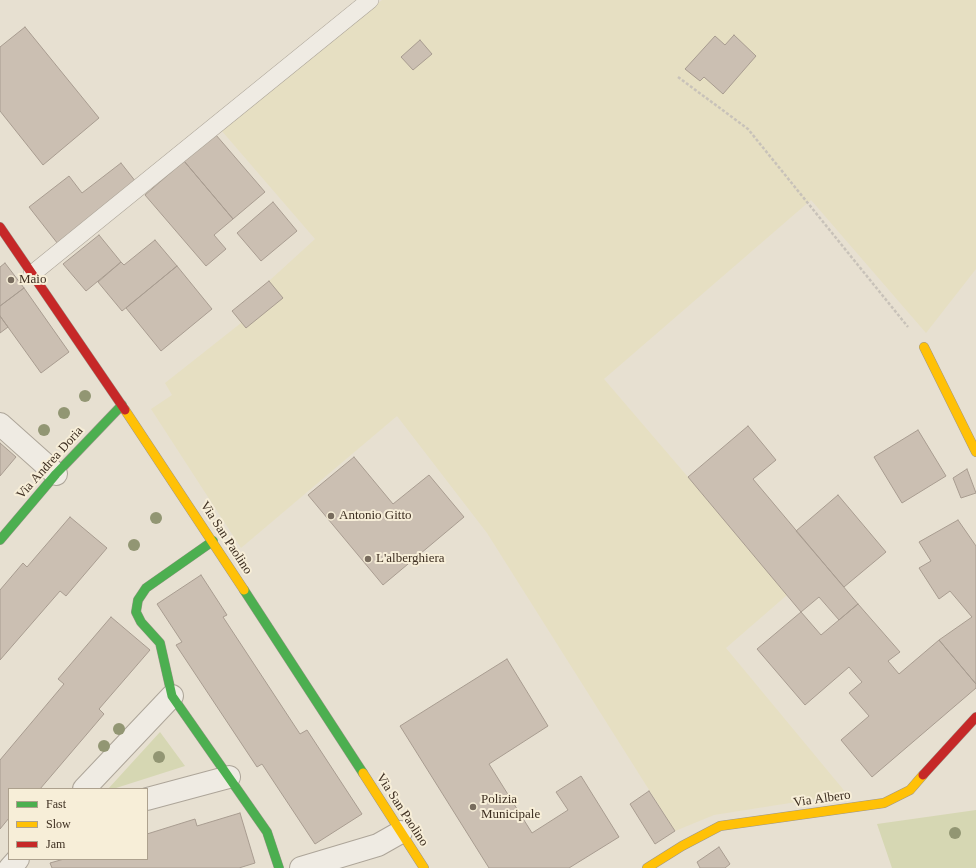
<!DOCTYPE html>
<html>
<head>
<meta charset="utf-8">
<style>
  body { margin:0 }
  #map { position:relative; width:976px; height:868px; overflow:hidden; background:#e7e0d1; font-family:"Times New Roman",serif }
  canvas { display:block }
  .legend { position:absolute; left:8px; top:788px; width:140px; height:72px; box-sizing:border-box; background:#f7eed8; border:1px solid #ada18e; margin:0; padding:5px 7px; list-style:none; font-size:12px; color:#3d2e20 }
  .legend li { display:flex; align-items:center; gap:8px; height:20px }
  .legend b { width:20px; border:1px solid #ada18e }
</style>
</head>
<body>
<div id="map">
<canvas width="976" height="868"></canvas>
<ul class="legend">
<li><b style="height:5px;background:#4caf50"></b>Fast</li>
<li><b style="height:5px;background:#ffc107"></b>Slow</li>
<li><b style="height:5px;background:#c62828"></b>Jam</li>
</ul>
</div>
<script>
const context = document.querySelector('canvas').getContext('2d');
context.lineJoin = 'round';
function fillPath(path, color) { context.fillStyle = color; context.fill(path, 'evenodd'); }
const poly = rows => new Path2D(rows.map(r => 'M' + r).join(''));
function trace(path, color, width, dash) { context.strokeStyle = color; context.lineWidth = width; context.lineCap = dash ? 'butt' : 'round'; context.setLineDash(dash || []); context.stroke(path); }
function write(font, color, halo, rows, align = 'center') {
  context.font = font + ' "Times New Roman",serif'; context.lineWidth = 4; context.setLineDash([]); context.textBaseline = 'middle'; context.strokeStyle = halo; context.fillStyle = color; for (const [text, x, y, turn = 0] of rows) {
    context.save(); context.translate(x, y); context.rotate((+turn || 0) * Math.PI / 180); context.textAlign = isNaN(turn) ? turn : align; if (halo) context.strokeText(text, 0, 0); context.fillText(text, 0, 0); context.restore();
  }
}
const farmland = poly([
  [382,0,976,0,976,269,926,333,811,200,604,379,688,477,787,595,726,648,847,794,714,815,675,831,487,533,397,416,241,548,151,409,172,395,165,383,241,323,232,311,269,281,315,239,221,130]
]);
const green = poly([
  [160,732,185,766,113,789,108,789],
  [976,810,976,868,892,868,877,824]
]);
const building = poly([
  [25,27,99,118,43,165,0,111,0,47,25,27],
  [734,35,756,56,723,94,704,77,700,81,685,69,715,36,725,45,734,35],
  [420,40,432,54,413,70,401,57,420,40],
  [216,135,265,192,233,219,184,161,216,135],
  [184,161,233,219,214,235,226,249,206,266,145,195,184,161],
  [121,163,136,182,58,244,29,207,69,176,82,193,121,163],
  [273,202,297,231,261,261,237,233,273,202],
  [99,235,121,262,86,291,63,264,99,235],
  [155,240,177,266,122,311,98,282,121,262,124,265,155,240],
  [5,263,24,288,0,306,0,267,5,263],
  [177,266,212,309,161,351,126,308,177,266],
  [269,281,283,298,246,328,232,311,269,281],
  [24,288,69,352,41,373,0,316,0,306,24,288],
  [0,316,8,327,0,333,0,316],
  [748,426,776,460,753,479,858,604,839,620,819,597,801,612,688,477,748,426],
  [918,430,946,476,902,503,874,457,918,430],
  [0,443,16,457,0,476,0,443],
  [354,457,393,504,429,475,464,517,383,585,308,495,354,457],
  [967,469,976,493,961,498,953,478,967,469],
  [838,495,886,552,844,587,796,531,838,495],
  [70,517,107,548,66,596,60,591,0,660,0,590,23,563,27,567,70,517],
  [958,520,976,546,976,684,939,640,972,617,950,591,939,599,919,568,931,561,919,542,958,520],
  [201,575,227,615,223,617,300,734,307,730,362,814,315,844,262,764,257,767,176,645,182,642,157,604,201,575],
  [858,604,900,652,888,661,899,674,939,640,976,684,976,688,872,777,841,740,869,716,849,693,862,682,849,667,805,705,757,649,801,612,821,635,858,604],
  [111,617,150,650,99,709,104,714,40,789,9,789,9,818,0,829,0,760,64,684,58,679,111,617],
  [507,659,548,726,489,764,532,833,568,810,556,792,581,776,619,837,569,868,489,868,400,726,507,659],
  [649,791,675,831,655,844,630,804,649,791],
  [240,813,255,863,239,868,52,868,50,863,64,859,147,859,147,834,195,819,197,826,240,813],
  [719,847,730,864,725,868,700,868,697,862,719,847]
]);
const path = poly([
  [678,77,748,129,908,327]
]);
const lane = poly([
  [32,274,370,0]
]);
const street = poly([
  [0,424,56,474],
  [84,789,172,696],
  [147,799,229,777],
  [10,868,18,859],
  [301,868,378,845,401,832]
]);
const fast = poly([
  [0,540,56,474,122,405],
  [213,541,146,588,138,600,136,612,141,622,160,643,172,696,267,832,279,868],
  [244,590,363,773]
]);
const slow = poly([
  [924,347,976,452],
  [125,410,244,590],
  [363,773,424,868],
  [647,868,682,846,720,826,884,803,910,790,923,775]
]);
const jam = poly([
  [0,227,125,410],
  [923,775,976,717]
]);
const trees = [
  [85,396],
  [64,413],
  [44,430],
  [156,518],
  [134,545],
  [119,729],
  [104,746],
  [159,757],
  [955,833]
];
const markers = [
  [11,280,4,"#786c5e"],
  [331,516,4,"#786c5e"],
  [368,559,4,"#786c5e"],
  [473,807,4,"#786c5e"]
];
const poiNames = [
  ["Maio",19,280],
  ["Antonio Gitto",339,516],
  ["L'alberghiera",376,559],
  ["Polizia",481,800],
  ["Municipale",481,815]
];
const streetNames = [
  ["Via Andrea Doria",50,463,-48],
  ["Via San Paolino",226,538,57],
  ["Via Albero",822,799,-8],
  ["Via San Paolino",402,810,57]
];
fillPath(farmland, '#e6dfc2');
fillPath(green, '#d6d7b3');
fillPath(building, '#cbbfb2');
trace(building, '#a89c90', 1);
trace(lane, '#ada599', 18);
trace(street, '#ada599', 24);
trace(fast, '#9c958a', 10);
trace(slow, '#9c958a', 10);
trace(jam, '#9c958a', 10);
trace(path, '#c8c2b9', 2.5, [3, 2]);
trace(lane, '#efebe3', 17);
trace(street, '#efebe3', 22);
trace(fast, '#4caf50', 9);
trace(slow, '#ffc107', 9);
trace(jam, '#c62828', 9);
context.fillStyle = '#929673';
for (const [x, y] of trees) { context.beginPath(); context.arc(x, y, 6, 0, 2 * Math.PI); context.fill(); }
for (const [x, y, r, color] of markers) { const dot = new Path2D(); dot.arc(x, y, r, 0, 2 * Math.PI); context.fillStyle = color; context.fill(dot); trace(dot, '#f7eed8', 1.5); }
write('13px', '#3d2e20', '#f7eed8', poiNames, 'left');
write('13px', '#3d2e20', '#f7eed8', streetNames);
</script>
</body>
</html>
